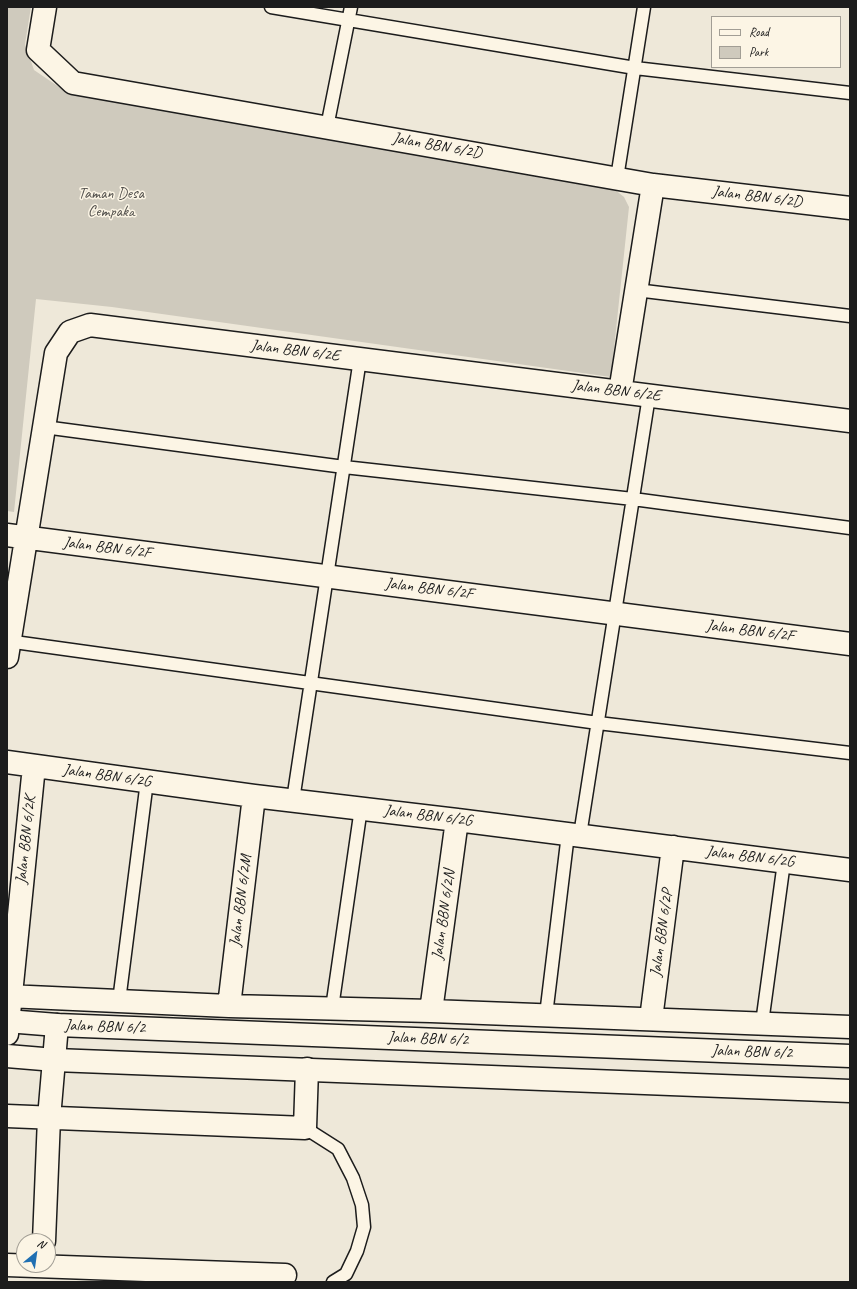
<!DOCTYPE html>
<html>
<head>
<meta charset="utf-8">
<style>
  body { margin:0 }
  #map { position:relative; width:857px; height:1289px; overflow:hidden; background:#eee8d9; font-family:Caveat,sans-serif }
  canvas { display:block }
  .frame { position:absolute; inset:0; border:8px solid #1c1c1c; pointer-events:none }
  .legend { position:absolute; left:711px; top:16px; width:130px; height:52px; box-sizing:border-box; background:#fcf5e5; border:1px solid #a29e95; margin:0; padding:5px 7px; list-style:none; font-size:12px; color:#1c1c1c }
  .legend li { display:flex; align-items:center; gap:8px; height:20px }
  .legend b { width:20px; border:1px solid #a29e95 }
  .north { position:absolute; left:16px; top:1233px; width:40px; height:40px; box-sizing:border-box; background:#fcf5e5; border:1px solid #a29e95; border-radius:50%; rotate:29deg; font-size:11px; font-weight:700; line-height:16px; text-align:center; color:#1c1c1c }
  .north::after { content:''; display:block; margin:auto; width:14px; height:18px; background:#1f6fb2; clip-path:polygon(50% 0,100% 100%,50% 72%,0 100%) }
</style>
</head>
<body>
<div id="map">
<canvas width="857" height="1289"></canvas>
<div class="frame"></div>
<ul class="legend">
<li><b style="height:5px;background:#fcf5e5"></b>Road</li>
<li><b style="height:11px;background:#cfcabd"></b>Park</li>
</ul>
<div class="north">N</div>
</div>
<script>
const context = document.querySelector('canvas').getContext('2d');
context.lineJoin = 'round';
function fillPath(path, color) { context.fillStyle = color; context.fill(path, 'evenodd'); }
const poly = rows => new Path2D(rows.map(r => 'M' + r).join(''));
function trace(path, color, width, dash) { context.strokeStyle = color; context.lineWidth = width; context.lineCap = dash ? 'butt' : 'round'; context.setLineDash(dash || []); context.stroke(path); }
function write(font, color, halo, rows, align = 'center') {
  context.font = font + ' Caveat,sans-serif'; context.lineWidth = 3; context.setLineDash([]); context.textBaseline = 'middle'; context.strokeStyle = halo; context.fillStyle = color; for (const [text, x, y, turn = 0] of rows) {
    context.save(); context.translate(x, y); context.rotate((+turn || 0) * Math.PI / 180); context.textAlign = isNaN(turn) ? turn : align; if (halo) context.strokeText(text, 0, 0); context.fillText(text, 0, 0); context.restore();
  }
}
const green = poly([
  [7,7,31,7,25,44,34,70,62,89,614,189,624,197,629,207,611,377,112,307,36,299,14,512,7,511]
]);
const lane = poly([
  [271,7,635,68,850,93],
  [327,127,351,7],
  [617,178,644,7],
  [636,290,850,316],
  [44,427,344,467,633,499,850,528],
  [7,641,598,723,850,753],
  [293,800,360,359],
  [580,835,649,396],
  [119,1001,147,781],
  [332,1008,361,808],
  [546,1015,568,834],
  [762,1023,784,862],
  [305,1128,338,1149,353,1178,362,1205,364,1227,357,1251,346,1274,333,1282]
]);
const street = poly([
  [45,7,38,50,73,83,653,185,850,208],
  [620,392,653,185],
  [7,535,850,644],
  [7,657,56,353,70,332,90,325,850,421],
  [7,762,254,796,457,820,850,870],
  [7,996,229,1006,431,1011,850,1027],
  [229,1006,254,796],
  [431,1011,457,820],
  [651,1019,673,847],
  [7,1034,34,766],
  [7,1116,305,1128,307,1069],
  [44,1241,49,1118,57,1025],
  [7,1265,285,1275]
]);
const secondary = poly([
  [7,1021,57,1025,850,1056],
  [7,1056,55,1060,850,1091]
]);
const streetNames = [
  ["Jalan BBN 6/2D",437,146,10],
  ["Jalan BBN 6/2D",757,197,7],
  ["Jalan BBN 6/2E",295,351,7],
  ["Jalan BBN 6/2E",616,391,7],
  ["Jalan BBN 6/2F",107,548,7],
  ["Jalan BBN 6/2F",429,589,7],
  ["Jalan BBN 6/2F",750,631,7],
  ["Jalan BBN 6/2G",107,776,8],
  ["Jalan BBN 6/2G",428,816,7],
  ["Jalan BBN 6/2K",26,840,-84],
  ["Jalan BBN 6/2G",750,857,7],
  ["Jalan BBN 6/2M",241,901,-83],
  ["Jalan BBN 6/2N",444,915,-82],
  ["Jalan BBN 6/2P",662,933,-82],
  ["Jalan BBN 6/2",105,1027,2],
  ["Jalan BBN 6/2",428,1039,2],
  ["Jalan BBN 6/2",752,1052,2]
];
const parkNames = [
  ["Taman Desa",111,194],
  ["Cempaka",111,212]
];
fillPath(green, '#cfcabd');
trace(lane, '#1c1c1c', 15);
trace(street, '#1c1c1c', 25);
trace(secondary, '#1c1c1c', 25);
trace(lane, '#fcf5e5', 12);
trace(street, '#fcf5e5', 22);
trace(secondary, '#fcf5e5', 22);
write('16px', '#1c1c1c', '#fcf5e5', streetNames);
write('16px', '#52504c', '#fcf5e5', parkNames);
</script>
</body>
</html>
